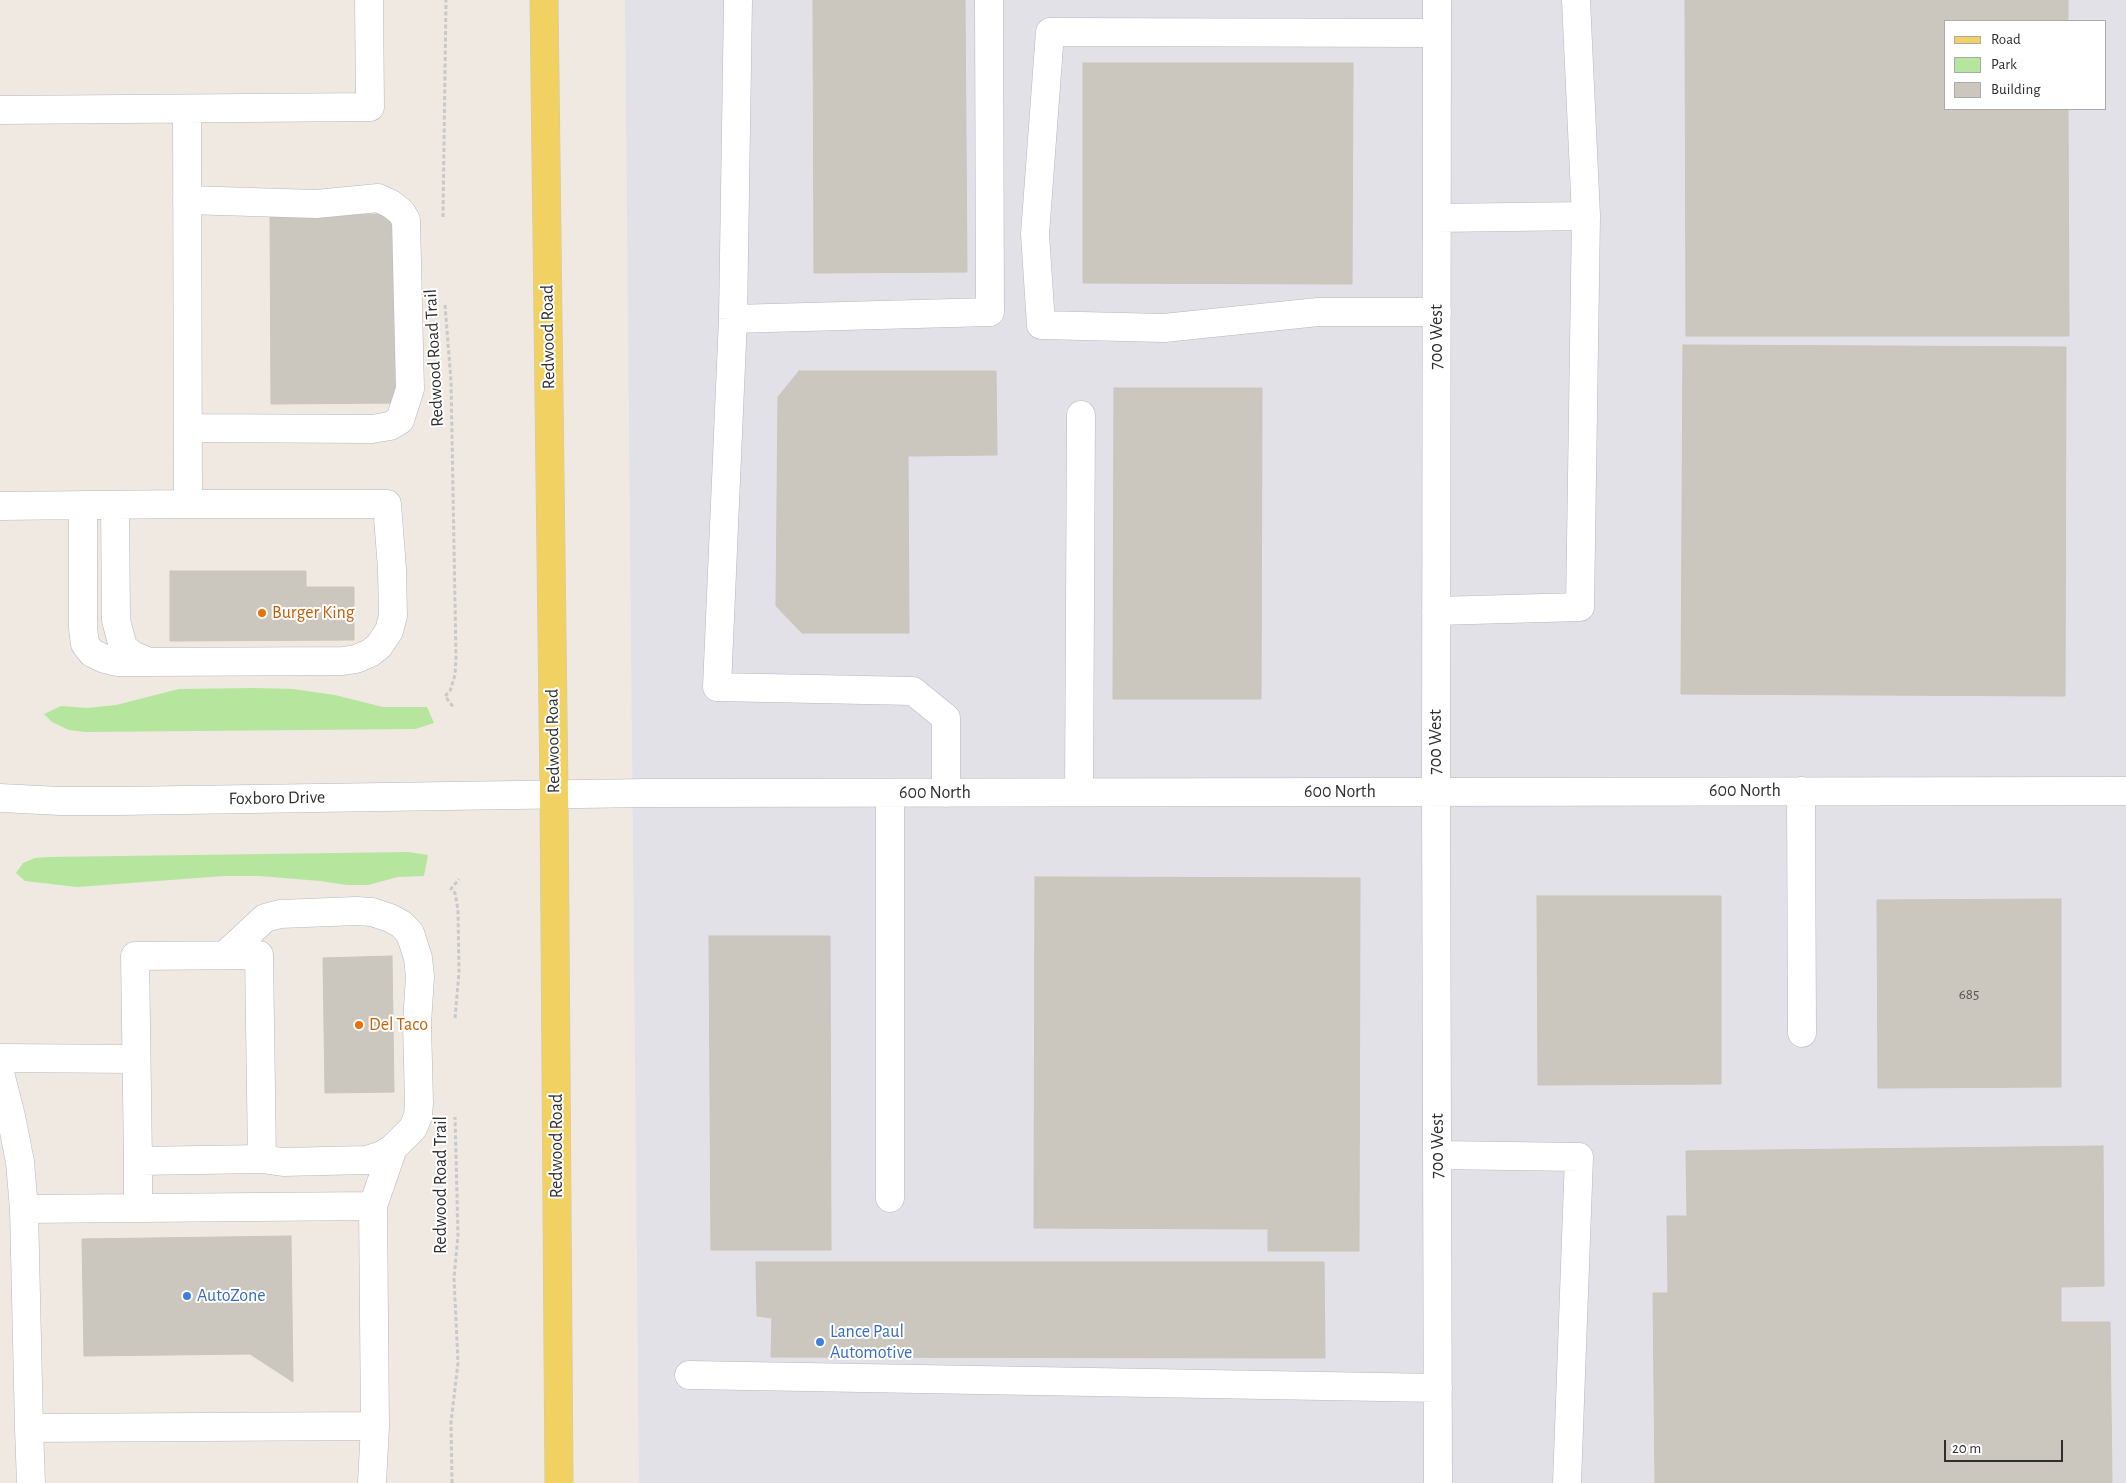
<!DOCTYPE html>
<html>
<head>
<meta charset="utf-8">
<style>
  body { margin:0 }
  #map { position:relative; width:2126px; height:1483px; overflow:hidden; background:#efe9e1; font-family:"Alegreya Sans",sans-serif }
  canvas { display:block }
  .legend { position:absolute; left:1944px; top:20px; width:162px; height:90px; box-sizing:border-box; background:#fff; border:1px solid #ababab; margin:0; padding:6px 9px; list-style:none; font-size:15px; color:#2e2e2e }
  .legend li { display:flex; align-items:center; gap:10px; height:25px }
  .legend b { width:25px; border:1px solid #ababab }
  .scale { position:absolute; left:1944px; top:1440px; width:119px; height:22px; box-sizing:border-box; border:2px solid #2e2e2e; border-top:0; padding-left:6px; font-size:15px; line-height:18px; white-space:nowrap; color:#2e2e2e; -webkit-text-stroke:4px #fff; paint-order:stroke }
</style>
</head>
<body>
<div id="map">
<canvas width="2126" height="1483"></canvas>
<ul class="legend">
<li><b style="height:6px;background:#f2d163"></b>Road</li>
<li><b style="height:14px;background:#b6e59e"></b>Park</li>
<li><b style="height:14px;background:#cbc7bf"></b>Building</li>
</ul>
<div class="scale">20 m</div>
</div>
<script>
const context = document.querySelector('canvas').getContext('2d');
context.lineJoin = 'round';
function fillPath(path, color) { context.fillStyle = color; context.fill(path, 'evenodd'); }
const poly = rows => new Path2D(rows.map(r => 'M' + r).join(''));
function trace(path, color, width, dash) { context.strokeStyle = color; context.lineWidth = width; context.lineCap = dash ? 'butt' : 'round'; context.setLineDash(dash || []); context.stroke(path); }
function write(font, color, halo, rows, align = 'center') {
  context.font = font + ' "Alegreya Sans",sans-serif'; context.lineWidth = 4; context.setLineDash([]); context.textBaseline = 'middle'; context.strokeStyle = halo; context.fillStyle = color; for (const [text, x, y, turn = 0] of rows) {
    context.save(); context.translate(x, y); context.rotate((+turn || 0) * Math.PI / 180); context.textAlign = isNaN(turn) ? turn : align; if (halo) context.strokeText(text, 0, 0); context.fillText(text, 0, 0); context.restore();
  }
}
const industrial = poly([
  [625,0,2126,0,2126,1483,639,1483],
  [1945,21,2105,21,2105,109,1945,109]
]);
const green = poly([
  [256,688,293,689,335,695,383,707,427,707,434,723,415,729,85,732,69,730,52,722,44,714,61,706,87,708,116,705,179,689],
  [408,852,428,855,424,876,398,877,368,885,347,885,320,881,260,876,224,876,77,887,25,881,16,873,23,863,35,858,49,857]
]);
const building = poly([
  [813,0,965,0,967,272,814,273,813,0],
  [1685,0,2068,0,2068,21,1945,21,1945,109,2068,109,2069,336,1686,336,1685,0],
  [1083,63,1353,63,1352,284,1083,283,1083,63],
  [396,214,397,403,271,404,270,215,396,214],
  [1683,345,2066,347,2065,696,1681,694,1683,345],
  [799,371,996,371,997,455,908,456,909,633,802,633,776,606,778,397,799,371],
  [1114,388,1262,388,1261,699,1113,699,1114,388],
  [170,571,306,571,306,587,354,587,354,640,170,641,170,571],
  [1035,877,1360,878,1359,1251,1268,1251,1268,1229,1034,1228,1035,877],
  [1537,896,1721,896,1721,1084,1538,1085,1537,896],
  [2061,899,2061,1087,1878,1088,1877,900,2061,899],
  [709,936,830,936,831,1250,711,1250,709,936],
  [392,956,394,1092,325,1093,323,958,392,956],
  [2103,1146,2104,1286,2061,1287,2061,1322,2110,1322,2112,1483,1655,1483,1653,1293,1668,1293,1667,1216,1687,1216,1686,1151,2103,1146],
  [291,1236,293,1382,250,1354,84,1356,82,1239,291,1236],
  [756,1262,1324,1262,1325,1358,771,1357,772,1318,757,1316,756,1262]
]);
const path = poly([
  [443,217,446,0],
  [445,305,451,381,456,657,455,675,450,691,445,696,454,708],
  [455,1018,459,972,458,910,455,893,451,889,459,879],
  [452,1483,451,1422,458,1363,454,1278,458,1235,455,1117]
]);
const minor = poly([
  [738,0,733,319,717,687,913,691,946,718,946,793],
  [1437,0,1436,792,1438,1483],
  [0,110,370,107,369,0],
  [187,200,316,204,378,198,391,204,401,212,406,220,410,389,400,420,390,426,372,429,188,428],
  [1437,218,1586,216],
  [1437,312,1318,312,1164,328,1041,325,1035,234,1050,32,1437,33],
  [733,319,990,312,989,0],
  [83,505,83,628,85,644,92,653,105,659,117,662,146,662],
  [115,505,116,620,123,647,132,655,149,662,343,661,356,659,370,653,379,646,389,631,393,616,392,569,387,504,188,504],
  [0,506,188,504,187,109],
  [1436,611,1580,607,1586,216,1576,0],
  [1801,791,1802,1033],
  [1079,792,1081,415],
  [890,793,890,1198],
  [0,798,60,801,119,801,647,793,2126,791],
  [225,955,265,918,280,914,356,911,372,912,390,918,401,924,410,933,418,958,420,977,417,1023,419,1103,418,1116,413,1128,393,1148,382,1155,367,1160,283,1162,262,1159],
  [259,955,262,1159,138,1161,135,956,259,955],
  [0,1058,136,1059],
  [0,1073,11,1116,20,1162,24,1209,29,1428,375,1426,373,1206,24,1209],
  [1438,1155,1579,1157,1567,1483],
  [138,1161,138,1208],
  [373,1206,393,1148],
  [689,1375,1438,1388],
  [29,1428,31,1483],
  [372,1483,375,1426]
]);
const major = poly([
  [544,0,554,793,559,1483]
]);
const markers = [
  [262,613,5,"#e8710a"],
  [359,1025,5,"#e8710a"],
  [187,1296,5,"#3f7fe0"],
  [820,1342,5,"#3f7fe0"]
];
const numberNames = [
  ["685",1969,994]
];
const streetNames = [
  ["Redwood Road",548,337,-91],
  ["700 West",1437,337,-90],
  ["Redwood Road Trail",434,358,-93],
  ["Redwood Road",553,741,-91],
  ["700 West",1436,742,-90],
  ["600 North",1745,791],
  ["600 North",1340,792],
  ["600 North",935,793],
  ["Foxboro Drive",277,798,-1],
  ["Redwood Road",557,1146,-90],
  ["700 West",1438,1146,-90],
  ["Redwood Road Trail",441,1185,-90]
];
const foodNames = [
  ["Burger King",272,613],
  ["Del Taco",369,1025]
];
const shopNames = [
  ["AutoZone",197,1296],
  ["Lance Paul",830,1332],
  ["Automotive",830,1353]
];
fillPath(industrial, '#e3e1e8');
fillPath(green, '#b6e59e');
fillPath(building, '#cbc7bf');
trace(building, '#cbc5ba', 1);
trace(minor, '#b4b7c1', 29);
trace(major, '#c9c9c9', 29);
trace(path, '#c9c9c9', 3, [4, 2.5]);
trace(minor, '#fff', 28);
trace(major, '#f2d163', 28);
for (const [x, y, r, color] of markers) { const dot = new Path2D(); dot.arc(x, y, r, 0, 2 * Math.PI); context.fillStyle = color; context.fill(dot); trace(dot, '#fff', 2); }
write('15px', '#555452', null, numberNames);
write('18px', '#2e2e2e', '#fff', streetNames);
write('18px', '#c56008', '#fff', foodNames, 'left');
write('18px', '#366cbe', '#fff', shopNames, 'left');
</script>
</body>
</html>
